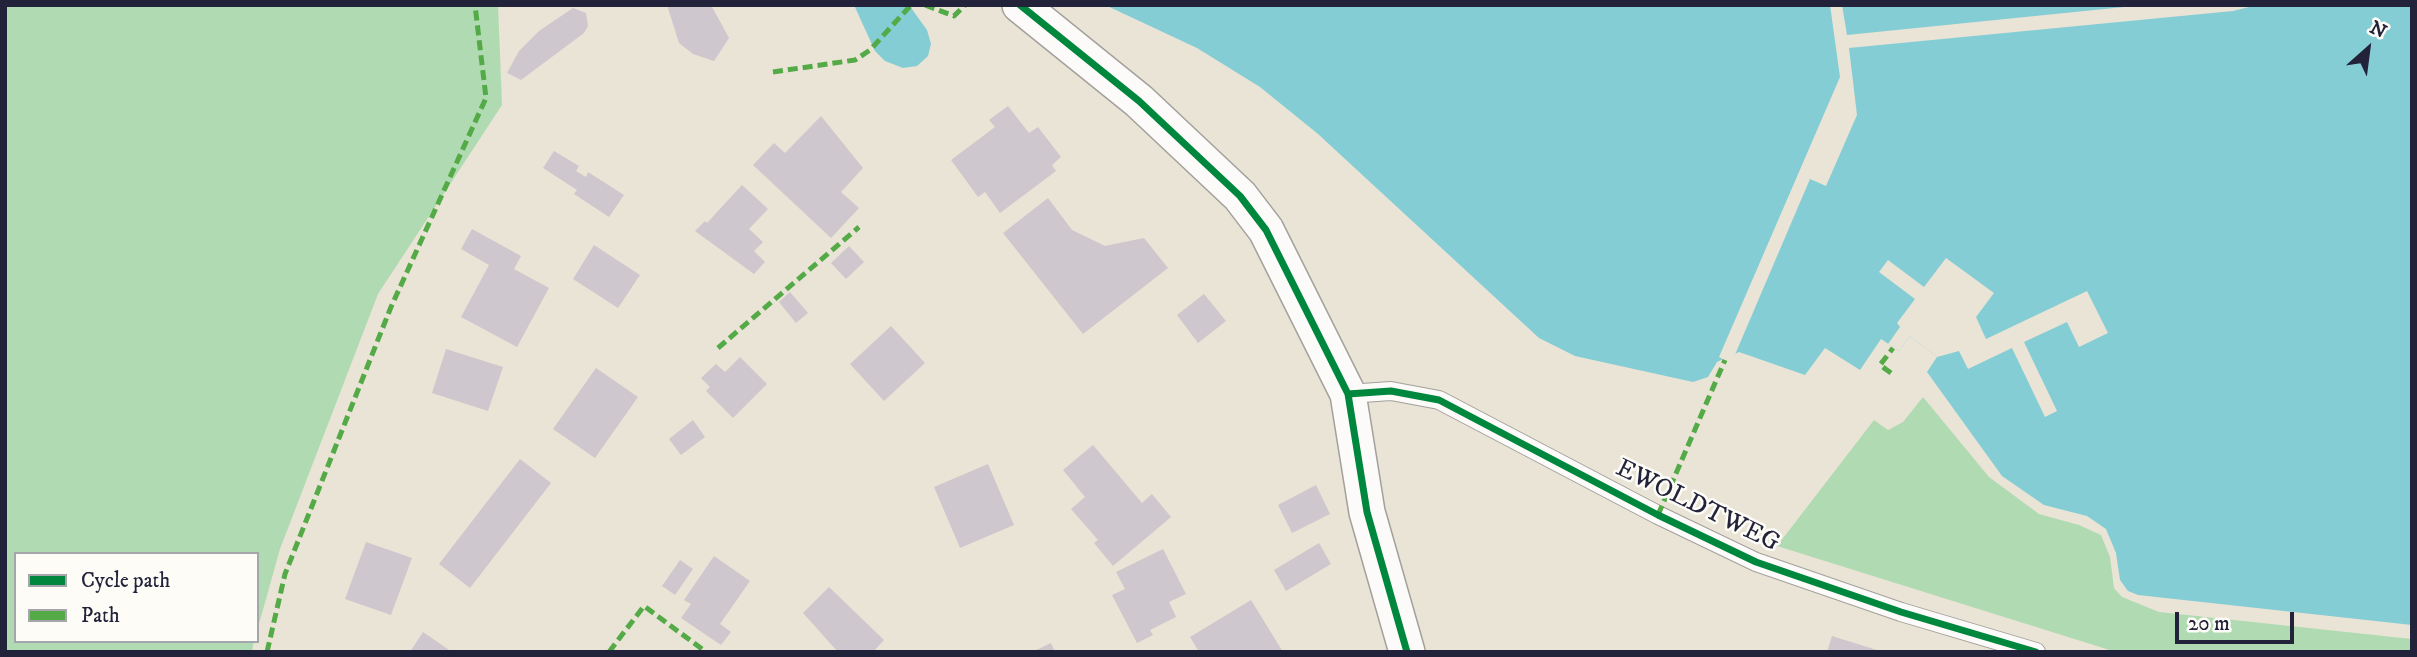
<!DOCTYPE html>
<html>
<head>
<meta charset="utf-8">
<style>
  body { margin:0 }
  #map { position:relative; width:2417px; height:657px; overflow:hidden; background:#e9e4d6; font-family:"IM FELL DW Pica",serif }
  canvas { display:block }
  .frame { position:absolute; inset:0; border:7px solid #22223b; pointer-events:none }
  .legend { position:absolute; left:14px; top:552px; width:245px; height:91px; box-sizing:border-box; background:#fdfcf7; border:2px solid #a5a5ac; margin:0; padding:9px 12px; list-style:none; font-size:21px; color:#22223b }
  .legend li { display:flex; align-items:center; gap:14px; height:35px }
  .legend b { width:35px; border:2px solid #a5a5ac }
  .north { position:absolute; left:2333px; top:14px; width:70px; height:70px; -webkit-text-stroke:5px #fdfcf7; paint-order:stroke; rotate:28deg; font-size:19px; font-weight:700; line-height:28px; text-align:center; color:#22223b }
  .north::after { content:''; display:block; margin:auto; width:24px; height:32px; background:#22223b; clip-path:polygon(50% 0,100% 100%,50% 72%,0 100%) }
  .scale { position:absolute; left:2175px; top:612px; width:119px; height:32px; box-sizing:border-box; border:4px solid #22223b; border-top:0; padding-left:9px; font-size:21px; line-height:24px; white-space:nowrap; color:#22223b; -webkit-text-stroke:5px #fdfcf7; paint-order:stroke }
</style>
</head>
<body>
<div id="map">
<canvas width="2417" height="657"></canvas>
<div class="frame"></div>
<ul class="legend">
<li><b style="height:9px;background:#00873e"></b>Cycle path</li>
<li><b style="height:9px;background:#53aa46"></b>Path</li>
</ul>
<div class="north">N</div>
<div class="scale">20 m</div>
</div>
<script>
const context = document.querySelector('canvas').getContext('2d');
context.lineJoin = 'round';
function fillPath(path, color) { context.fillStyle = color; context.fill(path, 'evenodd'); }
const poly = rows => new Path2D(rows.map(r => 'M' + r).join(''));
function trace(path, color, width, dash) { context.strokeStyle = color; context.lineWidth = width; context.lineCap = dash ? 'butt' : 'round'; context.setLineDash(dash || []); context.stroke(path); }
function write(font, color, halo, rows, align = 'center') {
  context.font = font + ' "IM FELL DW Pica",serif'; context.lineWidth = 5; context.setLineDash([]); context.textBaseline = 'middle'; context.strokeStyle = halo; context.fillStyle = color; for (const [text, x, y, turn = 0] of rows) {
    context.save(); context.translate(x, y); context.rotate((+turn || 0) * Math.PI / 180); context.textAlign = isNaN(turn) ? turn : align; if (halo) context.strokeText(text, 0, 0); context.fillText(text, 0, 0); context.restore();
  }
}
const green = poly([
  [5,5,498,5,502,105,378,294,280,549,257,631,257,554,16,554,16,641,254,641,252,652,5,652],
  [1923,397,1989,477,2039,514,2079,525,2101,535,2110,557,2114,588,2122,597,2159,612,2412,639,2412,652,2116,652,1777,546,1874,420,1888,430,1903,422]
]);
const water = poly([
  [854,5,909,5,927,30,931,44,928,56,917,66,903,68,885,61,875,51],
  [1105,5,2412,5,2412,625,2138,595,2128,591,2120,580,2116,553,2106,529,2087,516,2044,505,2002,476,1927,372,1937,357,1910,336,1899,351,1881,339,1860,370,1825,348,1805,375,1739,352,1717,362,1708,377,1693,382,1575,356,1539,338,1318,134,1260,87,1197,48]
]);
const pier = poly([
  [1830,5,1842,5,1847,35,2144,5,2257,5,2233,11,1849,48,1857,115,1826,186,1810,179,1734,357,1726,361,1719,357,1840,77],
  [1946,258,1994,293,1976,317,1986,339,2087,291,2108,333,2079,347,2067,322,2024,342,2057,411,2045,417,2012,348,1968,369,1959,351,1937,357,1910,336,1899,351,1888,344,1900,327,1897,323,1915,299,1879,272,1888,260,1924,287]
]);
const building = poly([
  [667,5,711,5,729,38,714,61,693,54,679,43],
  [573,8,586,13,588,26,584,33,521,80,507,73,519,51,539,31],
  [1008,106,1029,133,1038,127,1061,157,1052,165,1056,171,1000,213,985,192,978,197,951,160,995,127,989,120],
  [821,116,863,168,841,192,859,208,831,238,753,165,774,143,785,153],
  [554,151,579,166,576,171,586,177,588,172,624,195,609,217,574,194,577,190,543,168],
  [742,185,768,209,749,229,763,242,754,251,765,262,754,274,695,231,705,221,707,223],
  [1048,198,1072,230,1105,246,1144,238,1168,268,1083,334,1003,233],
  [472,229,521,256,514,269,549,288,517,347,461,317,489,265,461,249],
  [594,245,640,275,618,308,573,279],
  [849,246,864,262,846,279,831,263],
  [790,292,808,313,796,323,779,302],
  [1204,294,1226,321,1198,343,1177,315],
  [891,326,925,363,884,401,850,364],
  [446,349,503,367,488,411,432,393],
  [740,357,767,384,733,418,706,391,710,387,701,378,716,364,725,372],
  [596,368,638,397,595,458,553,429],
  [693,420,705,437,681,455,669,439],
  [1093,445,1142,503,1152,494,1171,517,1113,566,1094,543,1098,540,1071,509,1085,497,1063,470],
  [520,459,551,483,470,588,439,564],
  [988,464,1014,525,960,548,934,487],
  [1316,485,1330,514,1292,533,1278,505],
  [366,542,412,558,391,615,345,599],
  [1319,543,1331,564,1286,591,1274,570],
  [1163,549,1186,594,1169,602,1176,617,1150,630,1153,635,1137,643,1112,595,1125,589,1116,572],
  [714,556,750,581,720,624,731,632,721,645,681,618,691,604,684,600],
  [680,560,693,569,675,595,662,586],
  [829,587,884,640,873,652,838,652,803,613],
  [1251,600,1283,652,1199,652,1190,637],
  [423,632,452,652,410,652],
  [1832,636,1880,651,1880,652,1827,652],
  [1051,643,1055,652,1032,652]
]);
const service = poly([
  [1348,394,1391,391,1439,400,1658,515,1756,562,1901,612,2036,652]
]);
const minor = poly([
  [1020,5,1139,101,1240,196,1266,230,1348,394,1367,512,1407,652]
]);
const quiet = poly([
  [925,5,954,16,965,5],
  [773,72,855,60,870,50,911,5],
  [718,348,859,227],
  [1891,373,1880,365,1893,348],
  [1658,515,1725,360],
  [267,652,285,574,391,307,486,98,475,5],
  [609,652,644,606,706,652]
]);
const cycleway = poly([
  [1020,5,1139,101,1240,196,1266,230,1348,394,1367,512,1407,652],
  [1348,394,1391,391,1439,400,1658,515,1756,562,1901,612,2036,652]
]);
const streetNames = [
  ["EWOLDTWEG",1697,507,26]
];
fillPath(green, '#b0dbb2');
fillPath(water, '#84cdd5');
fillPath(pier, '#e9e4d6');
fillPath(building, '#cec7cd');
trace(service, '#a3a09c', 20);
trace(minor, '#a3a09c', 38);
trace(service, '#fcfbf9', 18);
trace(minor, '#fcfbf9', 35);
trace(quiet, '#53aa46', 5, [10, 5]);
trace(cycleway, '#00873e', 7);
write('26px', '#22223b', '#fdfcf7', streetNames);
</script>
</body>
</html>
